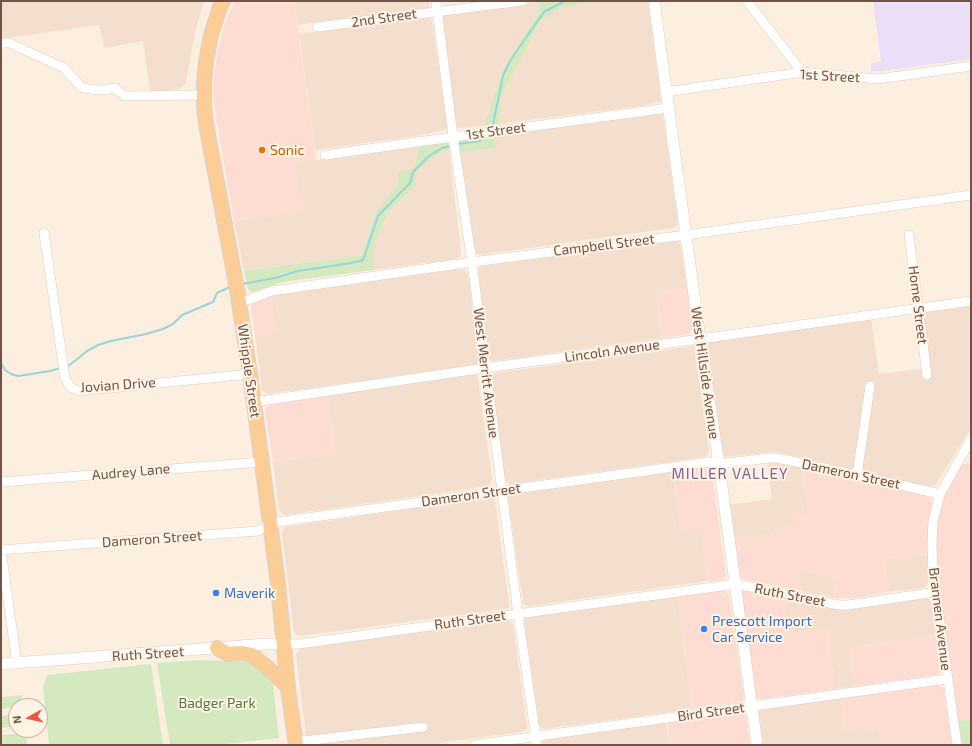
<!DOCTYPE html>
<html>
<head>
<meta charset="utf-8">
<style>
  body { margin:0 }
  #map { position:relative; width:972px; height:746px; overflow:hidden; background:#fcefe0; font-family:"Exo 2",sans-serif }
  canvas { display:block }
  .frame { position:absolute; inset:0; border:2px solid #725347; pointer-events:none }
  .north { position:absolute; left:8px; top:698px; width:40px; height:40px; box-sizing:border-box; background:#fff3e6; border:1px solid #c7b3a6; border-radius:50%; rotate:262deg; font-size:11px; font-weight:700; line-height:16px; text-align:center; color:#725347 }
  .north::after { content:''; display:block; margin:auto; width:14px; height:18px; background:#e85943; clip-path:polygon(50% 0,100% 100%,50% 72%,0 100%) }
</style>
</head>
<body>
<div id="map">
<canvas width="972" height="746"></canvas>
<div class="frame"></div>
<div class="north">N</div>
</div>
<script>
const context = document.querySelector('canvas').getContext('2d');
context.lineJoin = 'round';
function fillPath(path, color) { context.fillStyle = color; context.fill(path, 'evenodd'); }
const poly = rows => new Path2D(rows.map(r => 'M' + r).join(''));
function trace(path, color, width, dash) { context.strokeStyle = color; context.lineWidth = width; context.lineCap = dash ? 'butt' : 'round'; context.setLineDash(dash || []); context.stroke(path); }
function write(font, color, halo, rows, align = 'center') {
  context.font = font + ' "Exo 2",sans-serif'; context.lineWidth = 4; context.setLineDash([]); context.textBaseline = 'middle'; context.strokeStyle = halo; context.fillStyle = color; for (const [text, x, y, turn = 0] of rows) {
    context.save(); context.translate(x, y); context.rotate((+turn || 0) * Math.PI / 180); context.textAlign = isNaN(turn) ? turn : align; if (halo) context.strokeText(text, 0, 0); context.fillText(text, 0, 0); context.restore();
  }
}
const residential = poly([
  [1,1,204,1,195,32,186,83,180,89,150,91,143,41,105,48,99,25,1,39],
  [294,1,429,1,430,5,429,8,426,10,298,25],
  [595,1,648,1,661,101,641,106,499,124,501,98,540,21,561,6],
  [538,2,539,12,502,71,484,126,458,128,454,116,441,20,443,16,447,14],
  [426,18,430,18,432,21,448,129,416,136,315,150,299,34],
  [651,114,662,114,663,116,678,222,676,226,673,228,479,255,476,253,474,251,460,153,495,148,494,134],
  [419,146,414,169,399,183,376,212,362,255,244,271,234,221,301,212,294,163],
  [449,150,461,252,460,257,456,259,373,270,373,248,388,212,415,185,415,174,440,152],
  [675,240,678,240,680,243,687,287,656,292,662,338,494,361,491,361,488,358,477,274,478,269,481,266],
  [457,269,464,270,468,274,479,358,478,362,475,365,268,394,262,390,255,335,276,332,271,297,277,295],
  [971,306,971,428,936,484,931,486,895,480,786,454,773,452,725,457,722,457,706,346,706,344,709,342,871,318,879,374,928,368,923,313,925,312],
  [694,346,709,450,708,454,705,457,511,484,508,483,505,480,491,376,492,374,494,373],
  [471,374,476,375,478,378,492,479,491,483,489,486,286,515,281,513,279,510,273,462,336,454,327,395],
  [767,462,779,462,802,467,808,513,792,525,774,527,775,534,733,540,728,505,772,499],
  [673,472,680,531,700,528,708,581,529,606,524,605,523,602,508,498,509,496,511,494],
  [491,497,495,501,509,603,509,607,505,609,301,636,297,635,294,632,282,533,283,529,285,527],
  [928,554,928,584,926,586,923,588,889,592,884,559],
  [798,568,837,580,834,598,801,591],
  [677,596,692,709,545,729,542,728,539,724,524,621,525,618,529,617],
  [784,597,823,605,825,607,840,609,852,609,926,598,929,599,931,601,936,635,849,647,855,686,835,689,827,628,789,633],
  [508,620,510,621,513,624,527,726,526,730,522,732,459,740,434,744,434,745,307,745,296,655,298,651,303,648],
  [840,698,879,728,882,745,762,745,758,715,759,711,763,709],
  [666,722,670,745,542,745,543,741,546,739]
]);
const commercial = poly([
  [235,1,294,1,316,160,294,163,302,212,234,221,216,117,214,101,214,78,217,55,224,25],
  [687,287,693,328,692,331,689,334,662,338,656,292],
  [271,297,276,332,255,335,251,308,252,304,256,302],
  [327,395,336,454,273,462,265,411,266,408,270,405],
  [971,463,971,719,958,721,935,565,936,528,941,496,957,465],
  [802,467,928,495,931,497,932,502,928,527,928,554,884,559,889,592,854,598,834,598,837,580,799,568,801,591,743,579,739,577,733,540,775,534,774,527,792,524,791,514,808,513],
  [706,468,710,469,712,472,726,576,723,580,708,581,700,529,680,531,673,472],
  [743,589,784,597,789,633,827,628,835,689,761,699,757,698,755,696,741,590],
  [722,590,726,592,729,595,744,697,743,700,740,702,692,709,677,596],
  [936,635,941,670,940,673,937,675,855,686,849,647],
  [938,685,942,687,944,692,952,745,882,745,879,728,844,732,840,698],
  [741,712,744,713,746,716,750,745,670,745,667,722]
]);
const education = poly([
  [873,1,971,1,971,59,882,71,871,71,871,63,881,61]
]);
const green = poly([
  [542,1,595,1,561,7,540,21,501,98,499,124,484,126,502,71,539,12,538,2],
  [494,134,495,148,460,153,458,139],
  [448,140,449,150,440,152,415,174,416,185,388,212,373,248,373,270,282,282,257,291,252,292,248,289,244,271,362,255,376,212,399,183,398,172,414,169,419,146],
  [201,660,250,662,266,674,273,684,279,738,219,745,170,745,157,663],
  [151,664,163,745,49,745,43,687,46,677,48,675],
  [22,695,23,706,16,706,16,707,1,709,1,697],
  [16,714,16,726,1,728,1,716],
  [971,719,971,745,962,745,958,721],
  [26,733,27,744,1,745,1,735]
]);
const stream = poly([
  [493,124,503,76,511,59,544,12,565,1],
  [458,144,480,141,484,136],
  [242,284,275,278,298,271,351,263,363,260,378,216,410,183,413,172,429,156,442,148,452,146],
  [1,363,5,370,11,374,18,376,50,371,61,368],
  [66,367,68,366,76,360,87,351,98,345,111,341,146,334,163,329,173,324,182,315,213,302,217,293,232,286]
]);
const minor = poly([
  [436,1,453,137,472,262,518,614,537,745],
  [747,1,802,72],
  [317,27,522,1],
  [1,43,9,43,64,68,82,88,100,90,115,88,124,96,203,95],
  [666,92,802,72,878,79,971,66],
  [325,155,453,137,668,108],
  [44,233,65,378,70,387,79,391,250,374],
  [909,235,927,375],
  [239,303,272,291,472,262,686,235,971,195],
  [254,402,485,368,700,339,971,301],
  [857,475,870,386],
  [1,482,262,462],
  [1,550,258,531,270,523,710,462,719,464,769,458,777,458,847,473,940,494],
  [1,550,17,664],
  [284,644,299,644,736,584,839,605,848,605,936,592],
  [295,742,423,727],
  [474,745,947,679],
  [957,745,933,571,932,546,933,521,940,494,971,439]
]);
const tertiary = poly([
  [654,1,700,339,719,464,757,745],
  [1,664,266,644,284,644]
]);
const primary = poly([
  [223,1,220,7,211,35,206,62,204,83,204,105,206,124,237,289,250,374,270,523,278,584,288,689,296,745],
  [217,648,228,654,242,653,252,655,270,670,287,686]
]);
const markers = [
  [262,150,4,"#e8710a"],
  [216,593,4,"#3f7fe0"],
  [704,629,4,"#3f7fe0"]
];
const streetNames = [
  ["2nd Street",384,18,-8],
  ["1st Street",830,76,3],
  ["1st Street",496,131,-8],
  ["Campbell Street",604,245,-7],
  ["Home Street",918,305,83],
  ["Lincoln Avenue",612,351,-8],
  ["Whipple Street",249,371,82],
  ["West Merritt Avenue",486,373,83],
  ["West Hillside Avenue",705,373,82],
  ["Jovian Drive",118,385,-4],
  ["Audrey Lane",131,472,-5],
  ["Dameron Street",851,474,12],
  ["Dameron Street",471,495,-8],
  ["Dameron Street",152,539,-4],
  ["Ruth Street",790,595,11],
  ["Brannen Avenue",940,619,83],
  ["Ruth Street",470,620,-8],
  ["Ruth Street",148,654,-4],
  ["Bird Street",711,712,-8]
];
const foodNames = [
  ["Sonic",270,150]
];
const shopNames = [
  ["Maverik",224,593],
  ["Prescott Import",712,621],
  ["Car Service",712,637]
];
const parkNames = [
  ["Badger Park",217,703]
];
const neighbourhoodNames = [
  ["MILLER VALLEY",730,474]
];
fillPath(residential, '#f4dfce');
fillPath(commercial, '#fddcd3');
fillPath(education, '#ecddf8');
fillPath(green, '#d4e9bf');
trace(stream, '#9bd3d7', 2);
trace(minor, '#e2ccbf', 10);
trace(tertiary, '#e2ccbf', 12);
trace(primary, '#dad2cf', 16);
trace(minor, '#fff', 9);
trace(tertiary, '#fff', 11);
trace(primary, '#fccd97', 14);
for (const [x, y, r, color] of markers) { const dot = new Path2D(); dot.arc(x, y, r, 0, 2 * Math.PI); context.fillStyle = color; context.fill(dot); trace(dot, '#fff3e6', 1.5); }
write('14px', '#725347', '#fff3e6', streetNames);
write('14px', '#c56008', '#fff3e6', foodNames, 'left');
write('14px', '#366cbe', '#fff3e6', shopNames, 'left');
write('14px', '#557840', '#fff3e6', parkNames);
context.letterSpacing = '1px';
write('15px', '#806396', '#fff3e6', neighbourhoodNames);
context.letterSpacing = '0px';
</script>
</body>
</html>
